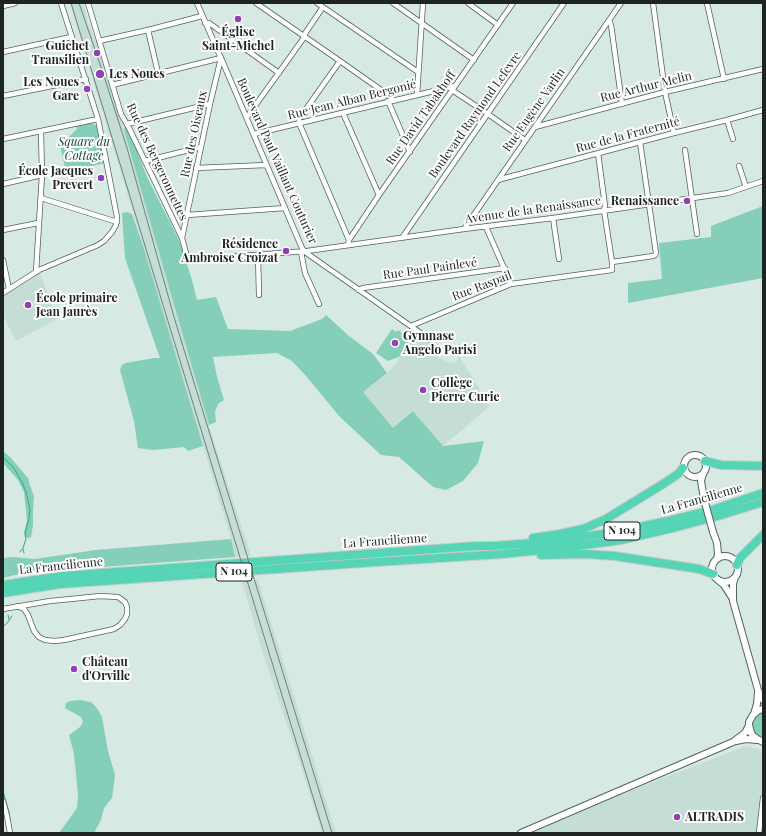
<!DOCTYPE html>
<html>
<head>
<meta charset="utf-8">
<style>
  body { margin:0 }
  #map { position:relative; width:766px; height:836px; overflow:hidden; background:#d6e9e2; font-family:"Playfair Display",serif }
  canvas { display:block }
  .frame { position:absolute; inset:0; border:4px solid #1d2422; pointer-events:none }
</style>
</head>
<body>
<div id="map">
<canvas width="766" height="836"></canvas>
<div class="frame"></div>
</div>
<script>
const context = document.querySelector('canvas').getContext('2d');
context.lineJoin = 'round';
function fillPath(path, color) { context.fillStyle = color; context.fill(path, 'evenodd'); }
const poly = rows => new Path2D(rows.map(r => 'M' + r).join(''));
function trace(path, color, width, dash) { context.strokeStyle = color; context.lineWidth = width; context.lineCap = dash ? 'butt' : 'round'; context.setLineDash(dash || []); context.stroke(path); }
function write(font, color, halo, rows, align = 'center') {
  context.font = font + ' "Playfair Display",serif'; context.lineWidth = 4; context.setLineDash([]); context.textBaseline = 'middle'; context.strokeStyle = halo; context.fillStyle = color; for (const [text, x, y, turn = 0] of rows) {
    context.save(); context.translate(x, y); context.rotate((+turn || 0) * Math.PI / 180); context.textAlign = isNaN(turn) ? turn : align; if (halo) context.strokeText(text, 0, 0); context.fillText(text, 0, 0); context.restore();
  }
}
const built = poly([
  [70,3,83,3,89,25,98,46,137,172,177,315,214,442,251,556,235,557,231,539],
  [40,273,57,319,16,341,3,315,3,296],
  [419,336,435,346,433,351,437,353,436,356,450,363,452,362,455,364,459,356,490,406,443,446,413,411,393,428,363,392,387,373,394,366,413,338,415,340],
  [258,580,336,833,322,833,300,763,262,651,242,581],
  [746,746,758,749,763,752,763,833,524,833,544,824]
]);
const green = poly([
  [91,123,98,126,105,163,66,172,60,146,77,129,76,126],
  [125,127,128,127,147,177,179,240,192,280,197,300,216,297,228,329,290,331,322,319,326,315,349,336,373,354,387,373,363,392,393,428,413,411,443,446,484,441,478,463,463,481,446,490,433,487,399,457,381,455,340,417,306,376,292,361,277,353,213,357,217,377,224,400,218,404,215,412,216,422,209,425,177,315,124,130],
  [763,206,763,278,628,303,628,283,662,279,659,243,711,237,711,226],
  [127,212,132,214,144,249,203,446,188,451,184,447,153,450,138,448,134,421,120,370,122,365,126,363,154,358,160,358,125,258,122,213],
  [392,329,396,332,398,330,406,336,405,338,409,341,399,357,388,361,376,353],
  [3,451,11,458,28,478,30,485,34,496,33,511,33,525,31,537,28,538,25,537,24,532,27,521,24,492,18,480,3,463],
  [231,539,235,557,88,568,15,575,3,578,3,558,13,557,35,559,96,550],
  [80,700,91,702,97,708,102,717,108,751,115,775,112,798,104,808,101,820,94,833,59,833,77,808,78,795,74,754,69,735,80,727,83,722,81,717,65,708,66,703,70,701],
  [763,712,763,739,759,738,755,734,752,726,755,718,759,714]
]);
const stream = poly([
  [3,457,13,467,22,482,26,492,30,509,29,518,25,534,26,539,23,548,20,552],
  [23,549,24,553],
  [8,615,9,619],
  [3,627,8,622,12,616],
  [3,791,9,812,12,833]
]);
const street = poly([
  [88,3,121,114,129,128,182,238,187,257,189,260,307,251,464,229,553,218,728,193,763,181],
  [197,3,224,65,302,248,305,252,432,341],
  [256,3,340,61,391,97,393,100],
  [317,3,418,72],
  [393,3,474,60],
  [468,3,498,25],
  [653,3,665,92,674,133],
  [707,3,724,79],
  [3,6,15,3],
  [609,20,611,25,622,104],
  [205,23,209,23,279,73],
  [148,30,158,73],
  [99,41,148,30,202,16],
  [3,52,71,37],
  [340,61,299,119,299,123,349,240],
  [112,85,221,58],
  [452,90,488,114,525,140],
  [417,95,423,3],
  [3,96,86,79],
  [388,101,410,152],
  [343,113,379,195],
  [247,117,303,39,306,32,323,7],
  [727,120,733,139],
  [127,124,210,104],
  [535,127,665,92,763,69],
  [254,134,455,86],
  [3,139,98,119],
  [685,150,697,234],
  [145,161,201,147],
  [739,166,746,187],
  [196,168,266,165],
  [498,180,505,178,674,133,727,120,763,110],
  [3,184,42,175],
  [41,198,117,222],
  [187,215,285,208],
  [553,218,559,259],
  [486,227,511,284],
  [464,229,621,3],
  [3,230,38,223],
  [182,238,210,104,221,58],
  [402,238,564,3],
  [348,245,349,240,379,195,513,3],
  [301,252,305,273,319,304],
  [258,255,259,295],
  [3,260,9,289],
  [612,262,653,256,655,255,656,253,640,142],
  [36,272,42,175,41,131],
  [358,290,363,288,505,268],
  [3,293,39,270,98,245,104,241,112,232,116,225,117,217,98,119,61,3],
  [411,326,511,284,612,270,612,262,604,210,605,206,598,153],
  [3,609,50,601,71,599,100,596,118,597,125,602,127,607,127,614,125,619,120,625,114,629,64,640,55,641,45,640,39,637,34,631,28,615,24,609,17,606],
  [3,801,7,816,10,833],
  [759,833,763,798]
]);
const secondary = poly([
  '684 466a11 11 0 1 1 22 0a11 11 0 1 1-22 0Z',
  [703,474,701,481,704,499],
  [713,532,717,543,718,554,717,559],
  '712 569a13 13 0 1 1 26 0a13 13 0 1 1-26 0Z',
  [735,577,733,584,733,601,758,690,763,700],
  [719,581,724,585,733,599],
  [763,709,759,710,753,715,749,722,749,725,751,733,753,736,759,740,763,742],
  [754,714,757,704,758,692],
  [736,741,746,739,757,740],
  [521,833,733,742,745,733,749,725]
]);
const highway = poly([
  [705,461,721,465,763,466],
  [533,538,560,534,583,529,606,519,663,484,678,474,683,468],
  [541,555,585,554,615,556,699,569,713,574],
  [737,565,740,558,763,535],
  [3,585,62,576,476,546,493,546,547,542,569,539,616,532,668,521,712,510,763,493],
  [3,593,60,584,377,562,503,554,570,547,621,540,673,528,718,516,763,502]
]);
const rail = poly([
  [71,3,324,833],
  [79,3,103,73,127,148,174,317,332,833]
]);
const secondaryBridge = poly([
  [704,499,713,532]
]);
const markers = [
  [238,19,4,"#9041b2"],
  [97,53,4,"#9041b2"],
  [100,74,5,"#9041b2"],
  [87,89,4,"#9041b2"],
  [101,178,4,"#9041b2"],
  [687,201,4,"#9041b2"],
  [286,251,4,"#9041b2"],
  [28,305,4,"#9041b2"],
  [395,343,4,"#9041b2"],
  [423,390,4,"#9041b2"],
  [74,669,4,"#9041b2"],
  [677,817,4,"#9041b2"]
];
const shields = [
  [622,531,36],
  [234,572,36]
];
const shieldNames = [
  ["N 104",622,531],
  ["N 104",234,572]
];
const poiNames = [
  ["Église",238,32,"center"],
  ["Saint-Michel",238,46,"center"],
  ["Guichet",89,46,"right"],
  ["Transilien",89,60,"right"],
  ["Les Noues",109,74],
  ["Les Noues",79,82,"right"],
  ["Gare",79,96,"right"],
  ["École Jacques",93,171,"right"],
  ["Prevert",93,185,"right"],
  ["Renaissance",679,201,"right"],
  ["Résidence",278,244,"right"],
  ["Ambroise Croizat",278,258,"right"],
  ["École primaire",36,298],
  ["Jean Jaurès",36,312],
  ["Gymnase",403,336],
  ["Angelo Parisi",403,350],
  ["Collège",431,383],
  ["Pierre Curie",431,397],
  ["Château",82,662],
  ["d'Orville",82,676],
  ["ALTRADIS",685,817]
];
const streetNames = [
  ["Rue Arthur Melin",646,87,-14],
  ["Rue Jean Alban Bergonié",352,100,-14],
  ["Rue Eugène Varlin",534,110,-55],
  ["Boulevard Raymond Lefevre",475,115,-55],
  ["Rue David Tabakhoff",421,118,-55],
  ["Rue des Oiseaux",194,134,-78],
  ["Rue de la Fraternité",628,135,-15],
  ["Boulevard Paul Vaillant Couturier",277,161,66],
  ["Rue des Bergeronnettes",157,162,65],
  ["Avenue de la Renaissance",533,210,-8],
  ["Rue Paul Painlevé",430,269,-8],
  ["Rue Raspail",482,286,-21],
  ["La Francilienne",702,499,-16],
  ["La Francilienne",385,541,-4],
  ["La Francilienne",61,566,-6]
];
const parkNames = [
  ["Square du",84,142],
  ["Cottage",84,156]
];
fillPath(built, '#c4ded5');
fillPath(green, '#85ceb9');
trace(stream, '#2fa78c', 1);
trace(street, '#52625d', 6);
trace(secondary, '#52625d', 8);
trace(highway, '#c9caca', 10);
trace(street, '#fff', 4.5);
trace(secondary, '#fff', 6);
trace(highway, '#55d5b6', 8);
trace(rail, '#727f7b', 1);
trace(secondaryBridge, '#52625d', 8, []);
trace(secondaryBridge, '#fff', 6);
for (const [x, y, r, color] of markers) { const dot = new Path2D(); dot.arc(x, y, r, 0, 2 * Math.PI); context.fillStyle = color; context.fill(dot); trace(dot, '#fff', 1.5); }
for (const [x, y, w] of shields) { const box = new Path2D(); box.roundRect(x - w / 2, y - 9, w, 18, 3); context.fillStyle = '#fff'; context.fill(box); trace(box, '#1d2422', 1); }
write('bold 11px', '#1d2422', null, shieldNames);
write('bold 12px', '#1d2422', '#fff', poiNames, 'left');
write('12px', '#1d2422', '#fff', streetNames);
write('italic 12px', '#104337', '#fff', parkNames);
</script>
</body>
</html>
